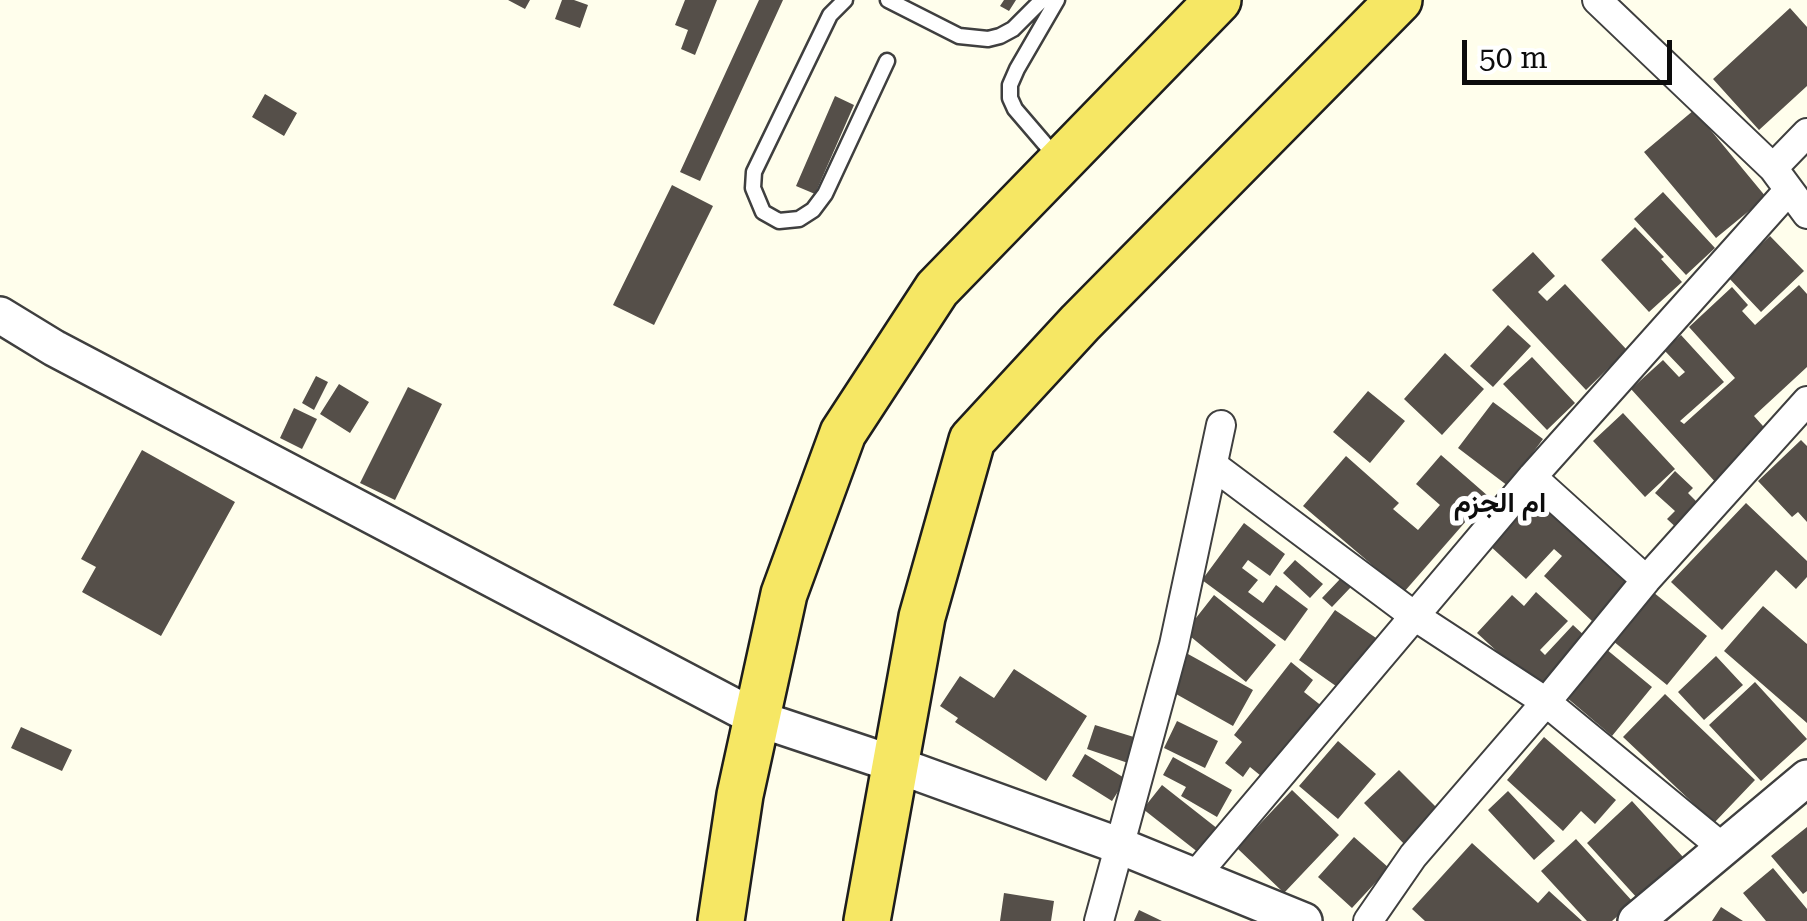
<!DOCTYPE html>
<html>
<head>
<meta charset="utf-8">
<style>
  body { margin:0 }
  #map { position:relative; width:1807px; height:921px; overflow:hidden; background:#fffeec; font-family:"Roboto Serif",serif }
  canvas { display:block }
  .scale { position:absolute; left:1462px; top:40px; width:210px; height:45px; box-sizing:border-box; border:5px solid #0c0c0c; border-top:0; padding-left:12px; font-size:30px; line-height:35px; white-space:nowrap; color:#0c0c0c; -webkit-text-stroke:8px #fff; paint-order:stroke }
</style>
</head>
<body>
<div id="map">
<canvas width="1807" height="921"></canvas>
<div class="scale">50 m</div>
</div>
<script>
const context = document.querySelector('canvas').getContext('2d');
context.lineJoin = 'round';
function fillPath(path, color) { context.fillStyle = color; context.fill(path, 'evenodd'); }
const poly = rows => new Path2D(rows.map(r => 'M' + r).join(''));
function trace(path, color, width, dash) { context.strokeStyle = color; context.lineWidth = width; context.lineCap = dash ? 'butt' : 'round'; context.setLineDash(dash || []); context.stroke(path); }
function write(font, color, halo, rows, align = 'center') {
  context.font = font + ' "Roboto Serif",Vazirmatn,serif'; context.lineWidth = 10; context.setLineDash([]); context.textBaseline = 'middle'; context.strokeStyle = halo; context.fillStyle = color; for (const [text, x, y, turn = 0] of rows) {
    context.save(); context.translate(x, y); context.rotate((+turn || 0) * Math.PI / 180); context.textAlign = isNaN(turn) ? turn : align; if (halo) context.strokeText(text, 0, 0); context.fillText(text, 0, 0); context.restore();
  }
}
const building = poly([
  [508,0,530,0,525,9],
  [562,0,574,0,588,5,580,28,555,19],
  [685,0,717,0,695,55,681,49,688,30,675,25],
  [759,0,783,0,700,181,680,172],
  [1004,0,1016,0,1009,11,1000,6],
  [1790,8,1807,27,1807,86,1759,130,1713,79],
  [265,94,297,113,284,136,252,117],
  [835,96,854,105,815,194,796,186],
  [1694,110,1766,197,1716,238,1644,152],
  [672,185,713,206,654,325,613,305],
  [1663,192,1715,248,1686,275,1634,219],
  [1635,227,1664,257,1661,259,1682,282,1649,312,1601,260],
  [1770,236,1804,271,1761,312,1727,276],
  [1533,252,1555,276,1538,292,1547,301,1565,284,1627,350,1586,390,1492,290],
  [1799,285,1807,294,1807,367,1754,416,1771,435,1717,484,1631,389,1663,360,1679,377,1685,372,1664,350,1681,335,1724,382,1680,421,1684,424,1735,378,1689,327,1732,287,1748,305,1742,311,1755,325],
  [1508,325,1531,346,1493,387,1470,366],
  [1445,353,1484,389,1442,435,1404,399],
  [1532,357,1575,403,1547,430,1503,384],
  [316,376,328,382,314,410,302,403],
  [339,384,369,402,350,433,320,414],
  [408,387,442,404,395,500,360,483],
  [1368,391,1405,421,1370,463,1333,432],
  [1493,402,1543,439,1508,486,1458,448],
  [294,408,317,419,302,449,280,438],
  [1623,413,1675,469,1645,497,1593,441],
  [1801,440,1807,446,1807,522,1798,512,1792,517,1758,481],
  [142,450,235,502,161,636,82,592,96,567,81,559],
  [1441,455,1488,496,1404,592,1303,506,1346,456,1399,503,1393,509,1418,530,1440,505,1416,484],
  [1675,471,1693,488,1688,493,1703,508,1681,532,1667,519,1675,511,1655,493],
  [1534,494,1629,581,1592,621,1544,576,1562,556,1554,549,1526,579,1488,544],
  [1746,503,1807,561,1807,577,1796,589,1776,570,1722,630,1671,582],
  [1244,523,1285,554,1270,576,1248,560,1242,568,1258,580,1248,592,1263,603,1276,585,1308,609,1285,641,1202,580],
  [1295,560,1323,584,1310,598,1283,573],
  [1341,578,1351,587,1332,607,1322,598],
  [1536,592,1568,621,1540,650,1545,655,1573,625,1586,637,1538,689,1477,633,1512,595,1524,606],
  [1653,592,1707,636,1667,685,1613,641],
  [1214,595,1276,645,1246,682,1185,632],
  [1763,606,1807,644,1807,723,1724,651],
  [1335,610,1379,640,1343,691,1299,660],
  [1606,649,1652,687,1612,736,1566,697],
  [1188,654,1253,690,1233,726,1169,690],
  [1716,656,1743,685,1704,720,1678,692],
  [1291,662,1313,680,1304,692,1323,707,1266,780,1250,767,1243,777,1225,763,1242,742,1234,735],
  [1014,669,1087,716,1046,781,955,722,958,718,940,706,960,676,994,698],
  [1755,682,1807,739,1761,781,1709,725],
  [1665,694,1755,780,1714,823,1623,737],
  [1177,721,1218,741,1205,768,1164,748],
  [1095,725,1137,738,1128,763,1087,749],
  [21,727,72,750,62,771,11,748],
  [1544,737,1616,800,1595,824,1581,811,1563,831,1507,780],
  [1338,741,1376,774,1338,819,1299,786],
  [1085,754,1126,779,1112,801,1072,776],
  [1173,757,1232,790,1217,817,1181,796,1186,787,1163,775],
  [1399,770,1443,814,1408,848,1364,803],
  [1162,785,1218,829,1199,853,1143,809],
  [1292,790,1339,835,1284,893,1237,848],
  [1508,791,1555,841,1534,860,1488,810],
  [1632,801,1683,857,1638,899,1587,843],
  [1807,827,1807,891,1803,894,1771,856],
  [1354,837,1389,868,1352,908,1318,877],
  [1576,839,1633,902,1612,921,1587,921,1541,871],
  [1472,843,1538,903,1549,891,1582,921,1425,921,1412,909],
  [1773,868,1807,909,1807,921,1766,921,1743,893],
  [1004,893,1054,901,1051,921,1000,921],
  [1721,907,1743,921,1712,921],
  [1139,910,1162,921,1134,921]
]);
const service = poly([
  [845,0,830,15,754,172,753,188,763,212,779,221,799,219,813,210,825,194,887,61],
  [888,0,959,36,988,39,1000,36,1013,29,1042,0],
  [1057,158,1015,109,1010,98,1010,85,1017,69,1057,0]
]);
const minor = poly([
  [1597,0,1773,168,1807,214],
  [1773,168,1807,133],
  [1214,466,1413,615,1546,702,1723,848],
  [1532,477,1646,580],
  [1194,877,1532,477,1788,191],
  [1099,921,1174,645,1221,425],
  [1368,921,1413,856,1546,702,1646,580,1807,401]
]);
const tertiary = poly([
  [0,315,54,348,756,718,894,764,1120,846,1304,921],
  [1636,921,1807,778]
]);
const primary = poly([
  [721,921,740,795,784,594,843,433,937,289,1218,0],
  [867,921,922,617,972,440,1080,323,1399,0]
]);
const neighbourhoodNames = [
  ["ام الجزم",1500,504]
];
fillPath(building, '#554f49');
trace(service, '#3f3f3f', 19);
trace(minor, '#3f3f3f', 32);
trace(tertiary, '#3f3f3f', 40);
trace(primary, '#1d1d1d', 50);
trace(service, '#fff', 14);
trace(minor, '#fff', 28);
trace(tertiary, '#fff', 35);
trace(primary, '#f6e764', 45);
write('bold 28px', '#0c0c0c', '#fff', neighbourhoodNames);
</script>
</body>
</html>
